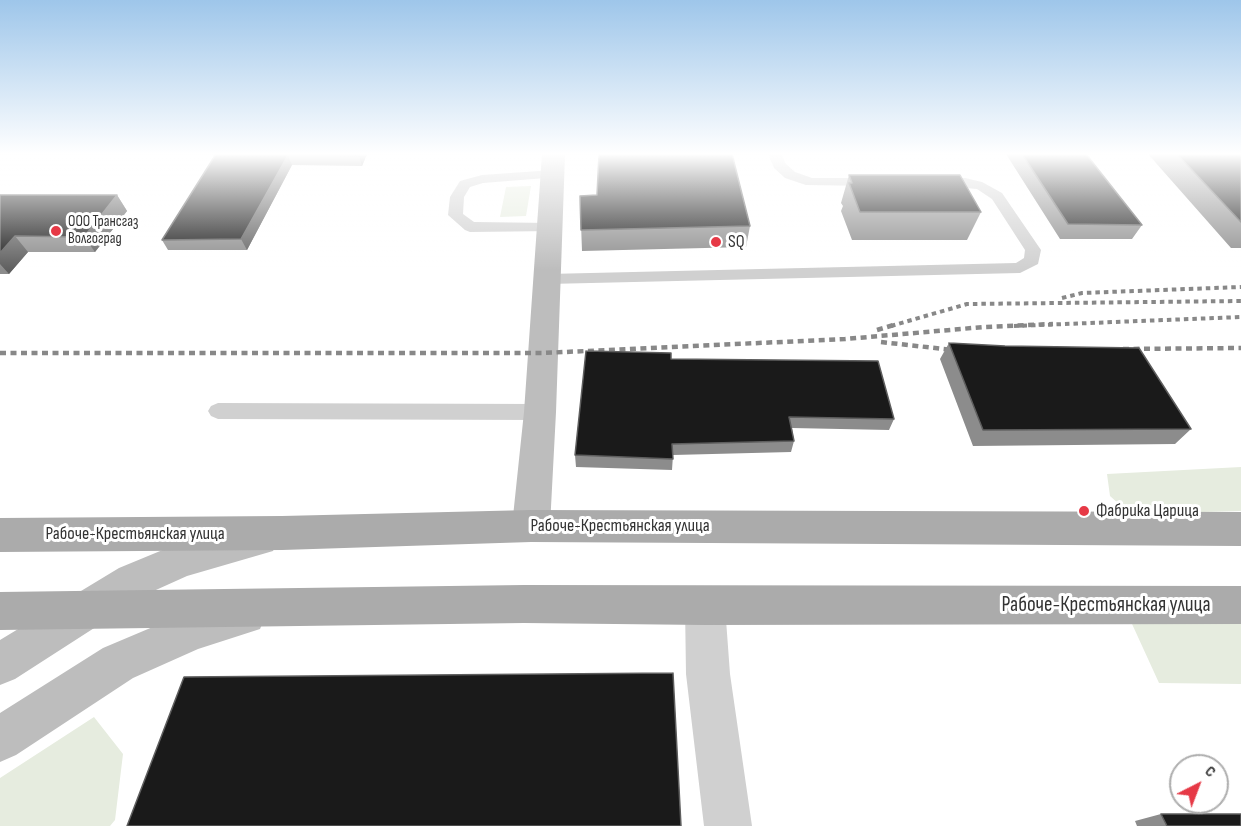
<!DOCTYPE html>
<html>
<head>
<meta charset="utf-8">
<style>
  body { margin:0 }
  #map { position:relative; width:1241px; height:826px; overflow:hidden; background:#fff; font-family:"Sofia Sans Condensed",sans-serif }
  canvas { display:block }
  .north { position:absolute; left:1169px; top:754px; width:60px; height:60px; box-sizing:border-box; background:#fff; border:2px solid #adadad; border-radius:50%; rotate:42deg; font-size:16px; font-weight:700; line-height:24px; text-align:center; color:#333 }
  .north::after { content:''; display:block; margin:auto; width:21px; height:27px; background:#e63946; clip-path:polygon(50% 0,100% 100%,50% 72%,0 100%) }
</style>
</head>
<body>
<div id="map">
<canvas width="1241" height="826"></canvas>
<div class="north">С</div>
</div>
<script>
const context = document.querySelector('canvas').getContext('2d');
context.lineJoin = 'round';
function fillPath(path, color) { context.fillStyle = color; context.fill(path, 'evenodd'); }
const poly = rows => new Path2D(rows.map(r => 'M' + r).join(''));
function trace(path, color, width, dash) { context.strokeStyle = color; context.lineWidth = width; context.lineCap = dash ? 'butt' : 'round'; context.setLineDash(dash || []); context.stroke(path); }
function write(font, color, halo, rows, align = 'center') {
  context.font = font + ' "Sofia Sans Condensed",sans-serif'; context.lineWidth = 6; context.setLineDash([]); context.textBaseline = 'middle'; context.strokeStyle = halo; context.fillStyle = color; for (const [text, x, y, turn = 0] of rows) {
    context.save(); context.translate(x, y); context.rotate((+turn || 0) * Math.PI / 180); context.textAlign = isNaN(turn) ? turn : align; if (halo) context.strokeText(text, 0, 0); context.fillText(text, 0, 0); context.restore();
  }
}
const green = poly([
  [531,186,526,216,500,217,506,187],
  [1241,467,1241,511,1130,514,1110,496,1107,474],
  [1127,613,1241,614,1241,684,1159,683],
  [94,717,123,754,115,820,110,826,0,826,0,778]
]);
const lane = poly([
  [768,154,782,154,785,163,795,172,812,178,872,178,879,182,872,186,806,185,785,178,774,168,768,154],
  [553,170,558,171,560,174,558,177,483,183,470,187,464,197,463,214,474,222,550,223,558,228,555,231,470,232,465,230,448,215,450,197,460,181,482,175,553,170],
  [938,178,965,178,982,182,1002,193,1041,250,1038,264,1020,273,548,284,542,283,540,279,542,275,548,274,1016,263,1024,258,1025,250,992,199,977,189,933,185,931,182,933,179,938,178],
  [218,403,540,404,547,407,550,412,547,417,540,420,218,419,211,416,208,411,211,406,218,403]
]);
const street = poly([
  [705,587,719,592,725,606,730,674,752,826,704,826,686,674,685,606,691,592,705,587]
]);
const secondary = poly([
  [542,154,565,154,556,412,550,526,544,538,531,542,518,538,512,526,524,412,542,154],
  [260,522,273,527,279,539,273,551,187,576,147,594,15,679,0,685,0,640,119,568,182,542,260,522],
  [246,595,260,601,266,615,260,629,198,649,133,678,16,755,0,762,0,713,103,648,193,610,246,595]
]);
const primary = poly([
  [531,510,1241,512,1241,546,531,542,282,550,0,552,0,518,282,516,531,510],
  [524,585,1241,586,1241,624,705,625,524,623,0,630,0,592,524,585]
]);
const railFar1 = poly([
  [1062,298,1082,293,1241,287],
  [891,326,967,304,1241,301],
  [1014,326,1241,317]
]);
const rail = poly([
  [877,330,897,324],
  [881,342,962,351],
  [1123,349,1241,348],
  [0,353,543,353,845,339,984,327,1053,324]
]);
const wall = poly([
  [216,154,367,154,362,166,292,165,247,250,168,250,162,240],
  [1006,154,1086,154,1142,225,1132,239,1060,239],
  [1148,154,1241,154,1241,248,1231,248],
  [849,175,981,212,967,240,852,240,841,211,843,206,841,203],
  [0,195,117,195,127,211,95,252,28,252,9,274,0,274],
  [580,196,750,226,746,247,582,251],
  [949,343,1191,429,1175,444,973,446,940,359],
  [671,359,894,419,889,430,792,428,794,441,791,452,673,455,672,470,576,467,575,455],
  [1161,814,1241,826,1137,826,1135,821]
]);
const shadedWall = poly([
  [359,154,367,154,362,166,359,156],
  [288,155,292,165,247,250,241,239],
  [117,195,127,211,95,252,84,237],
  [15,236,28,252,9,274,0,264,0,253]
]);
const building = poly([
  [216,154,359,154,359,156,288,155,241,239,162,240,216,154],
  [599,154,732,154,750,226,581,230,580,196,597,195,599,154],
  [1022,154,1086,154,1142,225,1068,224,1022,154],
  [1177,154,1241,154,1241,222,1177,154],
  [849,175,960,175,981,212,860,212,849,183,852,183,849,175],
  [0,195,117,195,84,237,15,236,0,253,0,195],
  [949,343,1005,346,1139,348,1191,429,983,430,949,343],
  [586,351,671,353,671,359,878,361,894,419,789,417,794,441,672,444,673,459,575,455,586,351],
  [673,673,681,826,127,826,184,677,673,673],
  [1161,814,1241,814,1241,826,1167,826,1161,814]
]);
const markers = [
  [56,231,6,"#e63946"],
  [716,242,6,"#e63946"],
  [1084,511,6,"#e63946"]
];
const farPoinames = [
  ["ООО Трансгаз",68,222],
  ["Волгоград",68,239]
];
const poiNames = [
  ["SQ",728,242],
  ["Фабрика Царица",1096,511]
];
const streetNames = [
  ["Рабоче-Крестьянская улица",620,526],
  ["Рабоче-Крестьянская улица",135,534]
];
const nearStreetnames = [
  ["Рабоче-Крестьянская улица",1106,606]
];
fillPath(green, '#e6ecdf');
fillPath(lane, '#d0d0d0');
fillPath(street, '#d0d0d0');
fillPath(secondary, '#bdbdbd');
fillPath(primary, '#ababab');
trace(railFar1, '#888', 4, [4.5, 4]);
trace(rail, '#888', 4.5, [6, 4.5]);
fillPath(wall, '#8c8c8c');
fillPath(shadedWall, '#5f5f5f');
fillPath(building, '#1a1a1a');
trace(building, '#5f5f5f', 1.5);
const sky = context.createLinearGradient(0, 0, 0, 270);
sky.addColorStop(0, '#9ec6ea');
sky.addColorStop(0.57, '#fff');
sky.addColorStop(1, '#ffffff00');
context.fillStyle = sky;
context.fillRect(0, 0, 1241, 270);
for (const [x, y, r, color] of markers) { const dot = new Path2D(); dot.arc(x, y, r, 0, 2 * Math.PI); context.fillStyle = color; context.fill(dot); trace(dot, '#fff', 2); }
write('15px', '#333', '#fff', farPoinames, 'left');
write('18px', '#333', '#fff', poiNames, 'left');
write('18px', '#333', '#fff', streetNames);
write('21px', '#333', '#fff', nearStreetnames);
</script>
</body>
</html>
